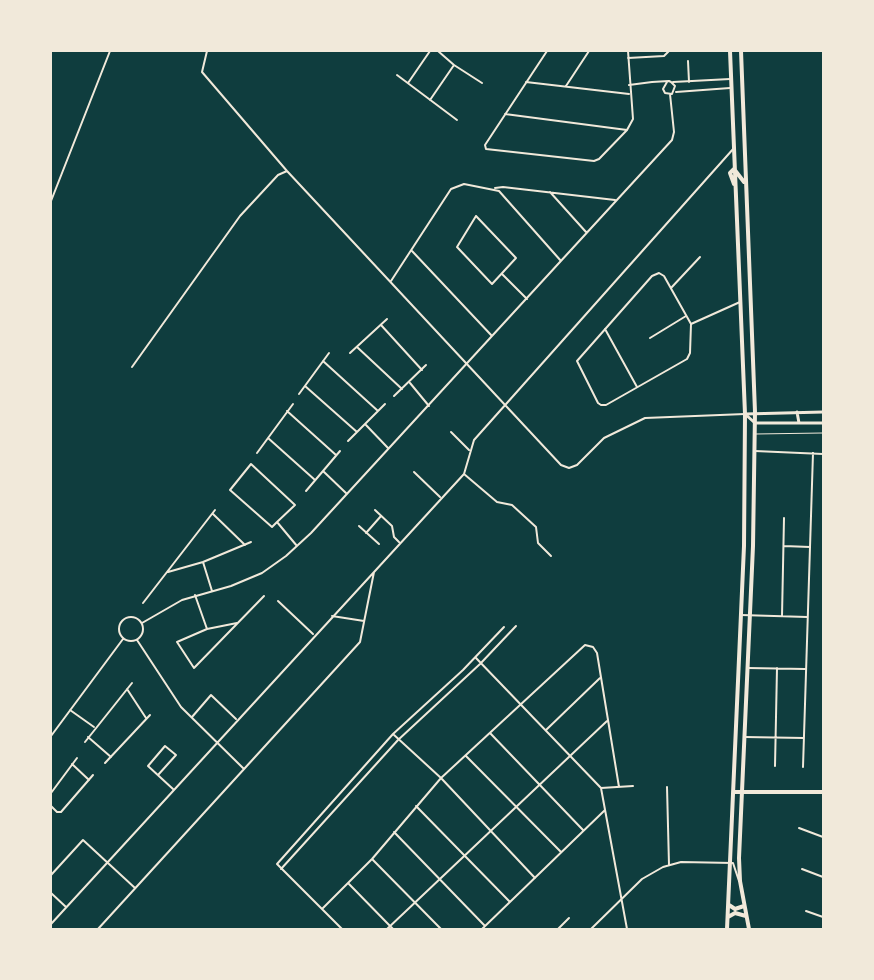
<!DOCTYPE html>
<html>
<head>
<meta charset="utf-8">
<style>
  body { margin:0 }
  #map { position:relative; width:874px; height:980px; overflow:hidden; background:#0f3d3e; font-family:Manrope,sans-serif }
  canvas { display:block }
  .frame { position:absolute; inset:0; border:52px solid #f1e9da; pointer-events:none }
</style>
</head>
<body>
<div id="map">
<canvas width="874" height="980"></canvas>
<div class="frame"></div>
</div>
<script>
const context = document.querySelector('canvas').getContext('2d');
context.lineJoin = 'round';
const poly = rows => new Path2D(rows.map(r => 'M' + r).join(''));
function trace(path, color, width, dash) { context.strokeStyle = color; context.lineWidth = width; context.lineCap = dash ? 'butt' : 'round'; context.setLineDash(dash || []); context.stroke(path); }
const service = poly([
  [756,434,823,433]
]);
const minor = poly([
  [207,51,202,72,287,171,561,465,569,468,577,465,604,438,645,418,745,414],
  [438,51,454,65],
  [547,51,485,145,486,149,594,161,599,159,627,130,633,119,628,51],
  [628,58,664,56,669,51],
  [688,61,689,82],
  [397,75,457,120],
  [526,82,629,94],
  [673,82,730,79],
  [408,83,430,51],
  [629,85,652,82,669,81,671,82,675,86,672,94,665,93,663,89,667,82],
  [566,86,589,51],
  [676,92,730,88],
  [430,100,454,65,482,83],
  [505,114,627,130],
  [495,188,503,187,615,200],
  [550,192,586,232],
  [51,201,110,51],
  [476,216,516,258,492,284,457,247,476,216],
  [412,251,492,336],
  [659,273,664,276,691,324,690,353,687,359,606,405,601,405,598,403,577,361,652,276,659,273],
  [502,274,527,299],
  [391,281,451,189,464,184,499,191,561,261],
  [671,288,700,257],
  [691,324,740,302],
  [381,325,422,370],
  [605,329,637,387],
  [650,338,686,316],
  [357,347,402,389],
  [350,353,387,319],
  [323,361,378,411],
  [132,367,240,216,278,175,287,171],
  [410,383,429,406],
  [305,386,357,432],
  [299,394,329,353],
  [394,396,426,365],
  [287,411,336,455],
  [365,424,388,448],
  [451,432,469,450],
  [268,438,315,480],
  [348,441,385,404],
  [755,451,823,454],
  [257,453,293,404],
  [323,471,347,494],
  [414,472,440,497],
  [464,474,497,502,512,505,536,527,538,543,551,556],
  [306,491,340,451],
  [375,510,392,526,394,537,399,542],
  [213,514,245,545],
  [277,522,272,527,230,490,251,464,295,505,277,522,297,546],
  [359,526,379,544],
  [366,533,381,516],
  [784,546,810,547],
  [168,572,203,562],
  [212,591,203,562,251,542],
  [195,595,207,629,177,642,194,668,264,596],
  [278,601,313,634],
  [143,603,215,510],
  [741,615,807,617],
  [332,616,364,621],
  [782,616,784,518],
  '119 629a12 12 0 1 1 24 0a12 12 0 1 1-24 0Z',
  [142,623,182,600,231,586,262,573,286,556,311,533,672,140,674,132,670,94],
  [207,629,237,623],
  [137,640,181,707,244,769],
  [476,658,601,788,627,929],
  [748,668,805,669],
  [127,689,146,718],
  [70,710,94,727],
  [192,717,211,695,236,719],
  [546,730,600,678],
  [490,733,583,830],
  [393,734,441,778,535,878],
  [51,736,123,639],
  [88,737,111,757],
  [745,737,804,738],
  [85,742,132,683],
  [466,756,561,852],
  [105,763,150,715],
  [72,764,89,780],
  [775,766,777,668],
  [803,767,813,453],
  [158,775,176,755,165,746,148,766,173,789],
  [667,787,669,865],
  [601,788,633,786],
  [51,793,77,758],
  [51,806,57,812,61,812,93,775],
  [416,806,510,902],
  [799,828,823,837],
  [394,832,485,926],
  [372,859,441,929],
  [281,869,398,740,480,664,516,626],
  [802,869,823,877],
  [51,875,83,840,135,888],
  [349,884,393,929],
  [51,893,66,907],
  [322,909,372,859,441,778,585,645,593,647,597,653,619,787],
  [806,911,823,917],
  [51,924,464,474,474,440,734,148],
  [98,929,360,642,374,572],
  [342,929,277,864,393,734,463,670,504,627],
  [387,929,607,721],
  [482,929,605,810],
  [558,929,569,918],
  [591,929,642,879,663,867,681,862,733,863,739,881]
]);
const secondary = poly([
  [797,412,799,423],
  [745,414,755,423,823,423],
  [745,414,823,412]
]);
const primary = poly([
  [741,51,755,412,753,546,739,858,740,881,749,929],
  [734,169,744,182],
  [734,184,730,173,734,169],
  [733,792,823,792],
  [729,905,735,909,744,906],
  [728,917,735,913,746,916],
  [727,929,744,546,745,414,730,51]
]);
trace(service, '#f1e9da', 1);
trace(minor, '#f1e9da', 2);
trace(secondary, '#f1e9da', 3);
trace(primary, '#f1e9da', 4);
</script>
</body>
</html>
